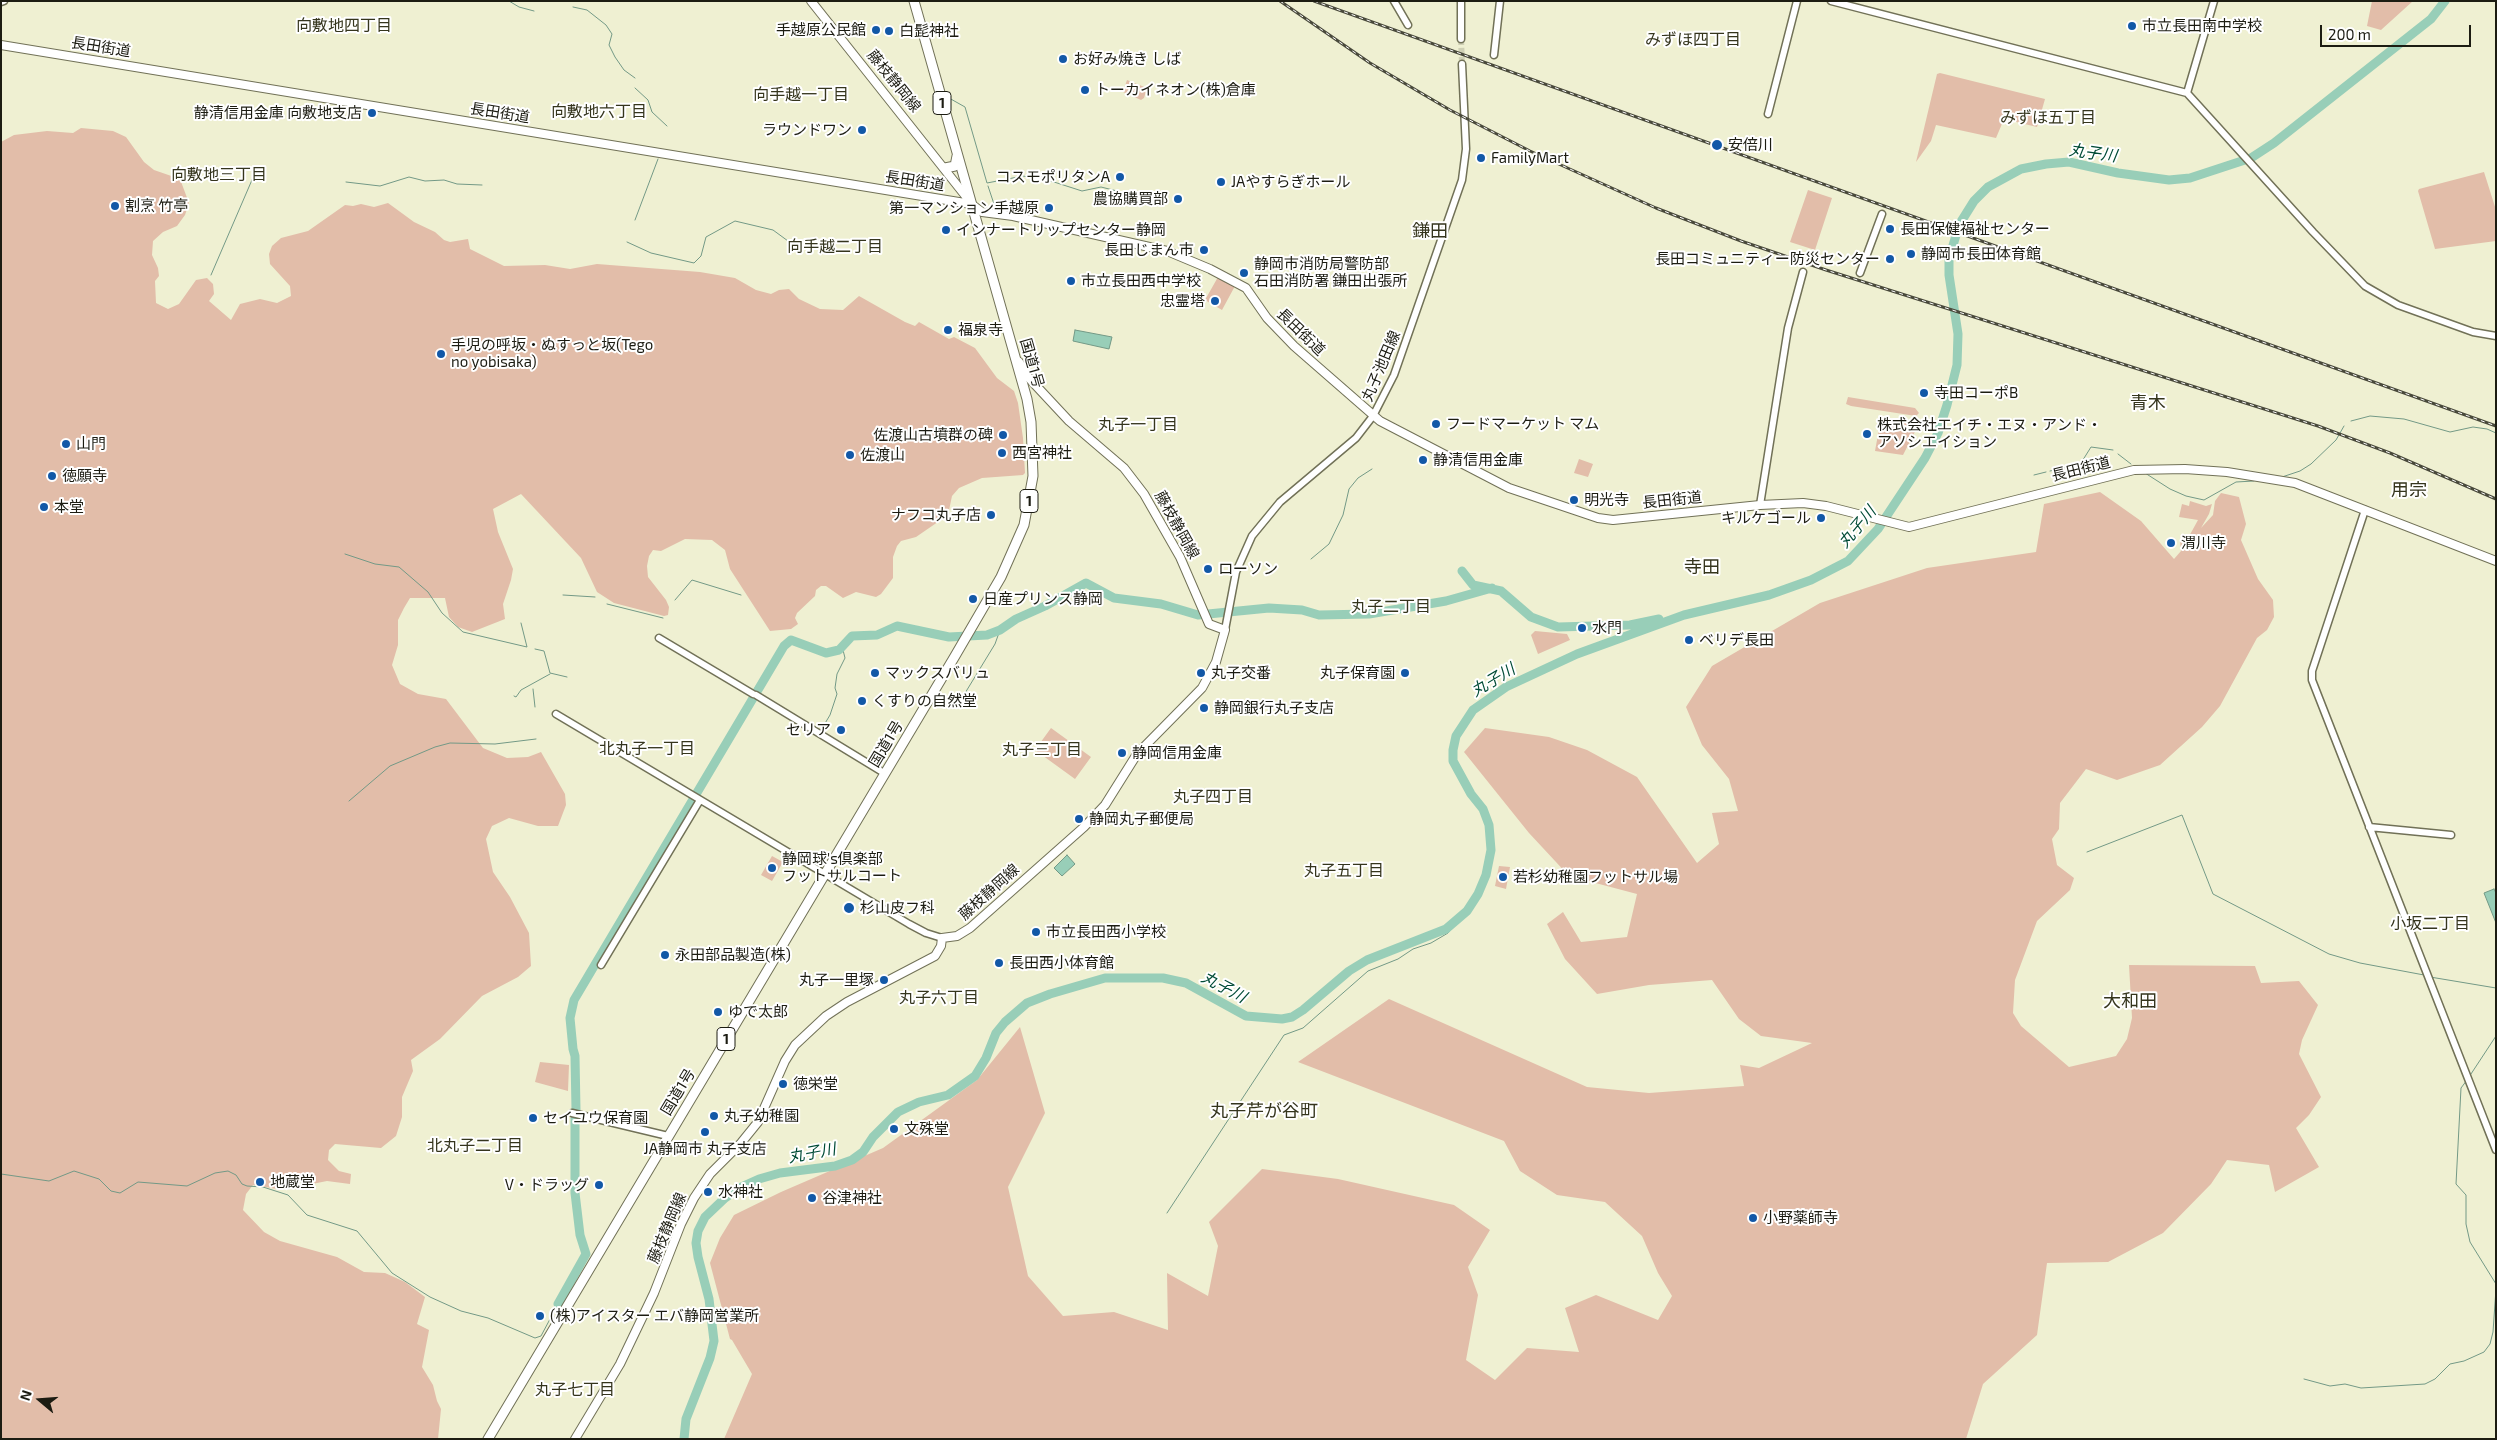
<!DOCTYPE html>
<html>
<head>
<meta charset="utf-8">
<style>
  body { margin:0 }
  #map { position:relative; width:2497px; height:1440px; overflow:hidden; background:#eff0d2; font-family:"Exo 2",sans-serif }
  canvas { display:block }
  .frame { position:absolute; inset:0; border:2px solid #1c1c12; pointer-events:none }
  .north { position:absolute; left:15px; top:1375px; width:50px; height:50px; -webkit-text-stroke:4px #fff; paint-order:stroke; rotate:288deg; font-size:14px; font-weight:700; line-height:20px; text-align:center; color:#1c1c12 }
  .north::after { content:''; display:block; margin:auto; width:18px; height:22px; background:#1c1c12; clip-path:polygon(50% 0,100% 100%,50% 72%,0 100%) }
  .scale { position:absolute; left:2320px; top:25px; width:151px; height:22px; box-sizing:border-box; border:2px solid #1c1c12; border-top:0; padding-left:6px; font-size:15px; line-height:18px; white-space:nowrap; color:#1c1c12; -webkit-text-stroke:4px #fff; paint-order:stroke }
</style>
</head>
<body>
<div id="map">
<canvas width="2497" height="1440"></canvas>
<div class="frame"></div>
<div class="north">N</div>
<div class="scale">200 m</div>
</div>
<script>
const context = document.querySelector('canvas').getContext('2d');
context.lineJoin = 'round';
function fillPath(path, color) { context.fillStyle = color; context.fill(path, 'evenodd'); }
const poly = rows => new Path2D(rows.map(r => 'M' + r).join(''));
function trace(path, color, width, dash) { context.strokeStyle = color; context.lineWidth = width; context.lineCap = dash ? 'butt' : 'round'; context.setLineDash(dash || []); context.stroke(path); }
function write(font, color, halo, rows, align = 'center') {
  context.font = font + ' "Exo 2","Noto Sans JP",sans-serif'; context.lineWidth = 4; context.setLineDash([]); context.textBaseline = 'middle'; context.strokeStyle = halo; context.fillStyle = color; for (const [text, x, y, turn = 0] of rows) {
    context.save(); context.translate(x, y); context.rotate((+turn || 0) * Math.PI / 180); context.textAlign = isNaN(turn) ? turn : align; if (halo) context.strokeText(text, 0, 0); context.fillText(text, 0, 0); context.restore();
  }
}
const green = poly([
  [2372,1,2413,1,2381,30,2367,26],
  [1940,73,2045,99,2037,127,2004,119,1996,138,1936,125,1931,141,1916,162,1937,74],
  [1127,80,1147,88,1144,98,1141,100,1123,92],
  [81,128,113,131,126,137,144,162,154,170,180,179,189,203,185,215,177,226,163,232,153,241,152,255,158,268,159,276,155,281,156,303,168,309,179,304,196,280,207,278,213,284,214,294,209,301,231,320,240,304,260,299,277,303,291,296,290,286,270,264,269,254,272,246,281,238,308,231,345,205,353,206,361,204,374,207,388,203,414,222,435,232,444,240,450,242,468,239,470,249,504,266,545,265,570,269,597,264,700,272,735,278,756,290,771,294,779,290,789,289,799,299,820,309,843,310,859,296,905,322,915,326,919,322,949,339,954,337,975,348,997,378,1014,391,1018,403,1023,438,1025,473,1023,475,982,478,959,488,952,496,948,515,916,537,901,541,897,546,893,557,893,578,881,594,876,597,856,592,843,598,826,586,821,586,816,590,815,596,797,613,795,618,798,624,791,629,770,631,730,569,725,550,712,540,685,539,661,551,653,550,649,556,647,566,648,577,666,600,669,607,668,615,664,616,614,603,597,592,581,558,521,494,493,509,498,532,513,569,511,580,503,604,505,619,472,632,458,627,449,617,445,598,410,598,404,608,398,620,398,645,392,665,400,684,418,694,446,699,483,748,507,758,528,757,541,752,565,794,566,805,558,826,538,826,509,818,492,826,486,839,493,872,510,897,529,933,531,966,518,977,482,996,440,1039,411,1060,413,1071,402,1097,402,1117,396,1136,381,1148,335,1144,329,1150,328,1160,339,1171,351,1174,350,1184,327,1181,312,1184,305,1177,294,1174,289,1177,283,1190,253,1185,246,1194,243,1210,264,1232,280,1241,337,1257,364,1272,385,1273,405,1282,425,1297,417,1324,429,1330,422,1367,433,1385,437,1401,441,1409,438,1439,1,1439,1,142,14,135,47,131,73,133],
  [2484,172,2496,210,2496,241,2435,249,2418,191,2419,189],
  [1808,190,1832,198,1815,250,1790,242],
  [1218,277,1235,286,1222,310,1205,300],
  [1848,397,1915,408,1919,413,1916,416,1851,406,1846,404],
  [1881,418,1919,424,1903,455,1875,451],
  [1579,459,1593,464,1588,477,1574,473],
  [2100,492,2141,521,2174,559,2181,551,2180,540,2187,540,2198,520,2179,517,2182,504,2189,506,2190,501,2206,506,2212,504,2209,514,2201,528,2213,515,2215,501,2221,493,2239,497,2246,524,2241,540,2258,579,2273,600,2274,617,2267,630,2257,638,2220,706,2202,727,2160,765,2117,780,2086,769,2060,803,2059,829,2052,839,2057,865,2074,878,2070,890,2037,921,2015,980,2013,1013,2021,1026,2069,1067,2116,1056,2127,1039,2132,1018,2129,965,2255,966,2261,983,2299,981,2318,1005,2302,1040,2299,1054,2321,1097,2309,1115,2296,1128,2319,1167,2275,1192,2269,1165,2227,1160,2211,1184,2163,1233,2108,1262,2047,1263,2037,1335,1983,1384,1966,1439,724,1439,752,1374,732,1340,730,1339,710,1263,720,1238,734,1215,781,1192,883,1148,977,1080,1020,1027,1045,1113,1008,1187,1028,1276,1063,1316,1114,1312,1168,1330,1167,1273,1208,1296,1218,1246,1209,1222,1262,1169,1338,1179,1454,1205,1490,1230,1468,1267,1478,1295,1466,1360,1495,1380,1527,1348,1579,1352,1565,1308,1596,1295,1658,1320,1672,1296,1658,1273,1642,1236,1605,1202,1557,1195,1520,1171,1504,1141,1298,1062,1389,999,1587,1087,1649,1093,1744,1086,1740,1065,1759,1068,1812,1043,1761,1036,1739,1019,1712,980,1649,985,1597,994,1565,959,1547,924,1563,912,1581,942,1627,937,1637,894,1569,876,1529,833,1464,752,1485,728,1549,737,1587,750,1637,777,1697,863,1719,844,1712,813,1738,811,1729,779,1702,745,1686,707,1712,666,1820,603,1927,568,2036,552,2044,504],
  [1535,631,1567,634,1570,640,1538,654,1531,635],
  [1051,728,1091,757,1075,779,1035,750],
  [772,856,783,862,772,881,761,875],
  [1499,866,1510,867,1506,889,1495,886],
  [540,1062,569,1065,568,1091,535,1082]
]);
const water = poly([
  [1075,330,1112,337,1109,349,1073,341,1075,330],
  [1067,855,1075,864,1062,876,1054,868,1067,855],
  [2494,889,2496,893,2496,923,2484,893,2494,889]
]);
const stream = poly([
  [509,1,519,7,534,11],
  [1063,1,1083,1],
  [573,7,587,10,606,25,612,34,609,45,615,57,624,70,635,78],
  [635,88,648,100,652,112,667,126],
  [949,98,965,107,987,183,1023,176,1054,182,1082,191,1101,187,1153,200],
  [346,182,380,186,409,177,425,181,444,180,457,184,482,185],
  [988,186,995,207],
  [635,220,658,159],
  [627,242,651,253,694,263,701,256,706,237,735,221,773,230,788,241,818,240],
  [211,275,258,166],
  [2351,421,2370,416,2404,419,2450,432,2473,427,2487,429,2496,433],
  [2118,454,2131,464],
  [2074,465,2081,463,2091,447,2113,450],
  [2050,471,2068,467],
  [2145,473,2170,489,2186,496,2204,500,2236,482,2254,481],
  [2034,475,2046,472],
  [2282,477,2300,471,2311,464,2336,440,2344,426],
  [345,554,375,564,399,567,428,592,442,613,463,632,527,647,521,623],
  [1311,559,1329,544,1343,515,1349,489,1358,478,1372,469],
  [563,595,595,597],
  [675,600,692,580,741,595],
  [607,604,663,618],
  [535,649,544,651,550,673,567,677],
  [533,689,535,707],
  [514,696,516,697,521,690,550,674],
  [959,703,995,644,1000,630],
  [821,730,830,715,837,694,835,688,837,674,845,658,842,646],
  [349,801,390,766,435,747,450,743,495,744,536,739],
  [2087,852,2182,815,2213,894,2329,954,2360,963,2424,975],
  [2430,977,2496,988],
  [2469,1077,2496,1036],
  [2467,1080,2461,1088,2456,1184,2466,1195,2466,1224,2470,1242,2496,1284],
  [1,1174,49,1181,74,1171,99,1179,111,1191,120,1193,138,1182,187,1186,215,1173,228,1171,236,1175,242,1184,247,1186,263,1187,288,1195,307,1215,357,1231,392,1273,430,1297,461,1311,488,1318,535,1338,541,1336,558,1304],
  [1167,1213,1284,1035,1303,1028,1368,971,1398,959,1413,949,1431,943,1448,933,1467,911],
  [2304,1379,2330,1386,2345,1384,2361,1388,2425,1384,2435,1379,2450,1364,2464,1361,2484,1352,2490,1344,2493,1332,2496,1289]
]);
const river = poly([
  [1462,571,1473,585,1501,591,1531,617,1558,627,1630,625,1659,619],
  [576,1110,575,1056,573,1049,570,1018,574,1000,784,646,791,640,826,653,839,650,852,636,877,635,897,626,949,637,987,635,1000,630,1016,619,1045,606,1086,583,1114,598,1161,604,1198,615,1269,608,1302,610,1319,615,1369,614,1446,601,1492,588],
  [558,1304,586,1254,580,1235,575,1193,575,1118],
  [684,1439,686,1419,710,1358,714,1341,709,1299,698,1257,696,1243,698,1231,705,1217,725,1198,739,1188,759,1179,780,1173,835,1166,852,1160,863,1152,873,1137,898,1112,919,1102,948,1095,975,1076,986,1058,996,1033,1005,1022,1027,1003,1050,994,1105,978,1163,978,1186,983,1246,1016,1282,1019,1292,1017,1303,1010,1349,971,1367,960,1446,929,1467,911,1478,894,1486,875,1491,850,1489,825,1483,809,1471,794,1453,761,1453,750,1456,736,1473,710,1506,687,1577,654,1684,615,1769,595,1811,580,1848,561,1878,529,1925,458,1938,433,1947,405,1957,365,1958,334,1949,275,1949,259,1959,225,1974,201,1988,187,2021,169,2046,164,2069,162,2118,173,2169,180,2190,178,2251,158,2274,143,2431,19,2445,1]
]);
const minorTunnel = poly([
  [1461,39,1462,64]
]);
const minor = poly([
  [1394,1,1408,25],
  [1461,1,1461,39],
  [1831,1,2187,93,2313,232,2365,286,2398,305,2473,332,2496,336],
  [1,2,4,1],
  [1494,55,1500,1],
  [2187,93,2214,1],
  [1768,114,1797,1],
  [1860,273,1882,214],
  [1760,505,1788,328,1803,272],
  [2365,510,2312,671,2312,680,2496,1150],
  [1225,630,1236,572,1252,536,1280,502,1356,438,1373,416,1394,375,1462,180,1466,149,1462,64],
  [659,638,753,694],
  [756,695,884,773],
  [556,714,909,924,926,933,942,938],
  [2369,827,2451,835],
  [601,965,700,800],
  [572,1113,668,1136]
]);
const major = poly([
  [811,1,968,199],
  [1,45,971,204,982,212,1013,216,1167,251,1210,269,1246,288,1267,318,1294,346,1380,421,1509,488,1598,518,1613,520,1760,505,1803,503,1826,506,1909,527,2134,470,2185,469,2227,472,2295,483,2496,561],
  [575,1439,620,1364,654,1293,681,1224,694,1198,710,1174,741,1143,758,1122,785,1061,795,1045,826,1016,847,1002,935,956,941,946,942,938,957,936,970,928,1084,827,1105,805,1137,754,1202,688,1216,662,1225,630,1209,624,1180,557,1144,494,1124,468,1069,421,1027,376,1019,362]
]);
const highway = poly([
  [945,168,955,166,957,156],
  [488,1439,955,656,1001,577,1024,525,1033,476,1031,422,1027,399,914,1]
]);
const rail = poly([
  [1280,1,1370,63,1450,110,1530,151,1656,208,1741,241,1826,270,2318,426,2390,453,2496,499],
  [1314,1,2496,426]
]);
const markers = [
  [2132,26,5,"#1258a7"],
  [876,30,5,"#1258a7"],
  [889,31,5,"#1258a7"],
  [1063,59,5,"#1258a7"],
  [1085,90,5,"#1258a7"],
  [372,113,5,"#1258a7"],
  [862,130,5,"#1258a7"],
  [1717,145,6,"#1258a7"],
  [1481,158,5,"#1258a7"],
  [1120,177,5,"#1258a7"],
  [1221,182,5,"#1258a7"],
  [1178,199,5,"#1258a7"],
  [115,206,5,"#1258a7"],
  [1049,208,5,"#1258a7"],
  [1890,229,5,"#1258a7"],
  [946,230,5,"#1258a7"],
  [1204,250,5,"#1258a7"],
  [1911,254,5,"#1258a7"],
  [1890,259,5,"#1258a7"],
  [1244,273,5,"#1258a7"],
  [1071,281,5,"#1258a7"],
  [1215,301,5,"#1258a7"],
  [948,330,5,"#1258a7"],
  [441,354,5,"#1258a7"],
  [1924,393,5,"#1258a7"],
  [1436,424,5,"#1258a7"],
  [1867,434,5,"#1258a7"],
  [1003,435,5,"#1258a7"],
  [66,444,5,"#1258a7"],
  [1002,453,5,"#1258a7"],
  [850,455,5,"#1258a7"],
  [1423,460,5,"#1258a7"],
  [52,476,5,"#1258a7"],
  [1574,500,5,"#1258a7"],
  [44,507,5,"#1258a7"],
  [991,515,5,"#1258a7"],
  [1821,518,5,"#1258a7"],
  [2171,543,5,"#1258a7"],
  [1208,569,5,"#1258a7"],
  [973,599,5,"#1258a7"],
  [1582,628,5,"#1258a7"],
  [1689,640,5,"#1258a7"],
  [875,673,5,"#1258a7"],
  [1201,673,5,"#1258a7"],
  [1405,673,5,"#1258a7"],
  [862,701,5,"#1258a7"],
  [1204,708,5,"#1258a7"],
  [841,730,5,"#1258a7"],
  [1122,753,5,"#1258a7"],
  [1079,819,5,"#1258a7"],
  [772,868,5,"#1258a7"],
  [1503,877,5,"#1258a7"],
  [849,908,6,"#1258a7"],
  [1036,932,5,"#1258a7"],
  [665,955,5,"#1258a7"],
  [999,963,5,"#1258a7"],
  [884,980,5,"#1258a7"],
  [718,1012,5,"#1258a7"],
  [783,1084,5,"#1258a7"],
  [714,1116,5,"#1258a7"],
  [533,1118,5,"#1258a7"],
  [894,1129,5,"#1258a7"],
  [705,1132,5,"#1258a7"],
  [260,1182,5,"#1258a7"],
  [599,1185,5,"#1258a7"],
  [708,1192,5,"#1258a7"],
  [812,1198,5,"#1258a7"],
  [1753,1218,5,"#1258a7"],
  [540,1316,5,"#1258a7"]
];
const shields = [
  [942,103,18],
  [1029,501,18],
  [726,1039,18]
];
const shieldNames = [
  ["1",942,103],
  ["1",1029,501],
  ["1",726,1039]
];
const poiNames = [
  ["市立長田南中学校",2142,26],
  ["手越原公民館",866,30,"right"],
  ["白髭神社",899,31],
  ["お好み焼き しば",1073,59],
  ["トーカイネオン(株)倉庫",1095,90],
  ["静清信用金庫 向敷地支店",362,113,"right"],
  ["ラウンドワン",852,130,"right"],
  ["安倍川",1728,145],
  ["FamilyMart",1491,158],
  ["コスモポリタンA",1110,177,"right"],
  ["JAやすらぎホール",1231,182],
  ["農協購買部",1168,199,"right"],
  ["割烹 竹亭",125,206],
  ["第一マンション手越原",1039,208,"right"],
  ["長田保健福祉センター",1900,229],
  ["インナートリップセンター静岡",956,230],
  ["長田じまん市",1194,250,"right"],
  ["静岡市長田体育館",1921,254],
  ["長田コミュニティー防災センター",1880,259,"right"],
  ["静岡市消防局警防部",1254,264],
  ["石田消防署 鎌田出張所",1254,281],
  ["市立長田西中学校",1081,281],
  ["忠霊塔",1205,301,"right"],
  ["福泉寺",958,330],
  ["手児の呼坂・ぬすっと坂(Tego",451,345],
  ["no yobisaka)",451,362],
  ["寺田コーポB",1934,393],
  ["フードマーケット マム",1446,424],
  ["株式会社エイチ・エヌ・アンド・",1877,425],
  ["アソシエイション",1877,442],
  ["佐渡山古墳群の碑",993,435,"right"],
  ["山門",76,444],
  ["西宮神社",1012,453],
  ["佐渡山",860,455],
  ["静清信用金庫",1433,460],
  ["徳願寺",62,476],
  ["明光寺",1584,500],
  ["本堂",54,507],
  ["ナフコ丸子店",981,515,"right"],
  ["キルケゴール",1811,518,"right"],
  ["渭川寺",2181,543],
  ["ローソン",1218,569],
  ["日産プリンス静岡",983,599],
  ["水門",1592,628],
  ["ベリデ長田",1699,640],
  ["マックスバリュ",885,673],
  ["丸子交番",1211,673],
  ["丸子保育園",1395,673,"right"],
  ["くすりの自然堂",872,701],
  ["静岡銀行丸子支店",1214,708],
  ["セリア",831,730,"right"],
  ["静岡信用金庫",1132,753],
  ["静岡丸子郵便局",1089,819],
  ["静岡球's倶楽部",782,859],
  ["フットサルコート",782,876],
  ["若杉幼稚園フットサル場",1513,877],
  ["杉山皮フ科",860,908],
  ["市立長田西小学校",1046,932],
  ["永田部品製造(株)",675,955],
  ["長田西小体育館",1009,963],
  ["丸子一里塚",874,980,"right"],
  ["ゆで太郎",728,1012],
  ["徳栄堂",793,1084],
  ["丸子幼稚園",724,1116],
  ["セイユウ保育園",543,1118],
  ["文殊堂",904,1129],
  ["JA静岡市 丸子支店",705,1149,"center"],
  ["地蔵堂",270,1182],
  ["V・ドラッグ",589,1185,"right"],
  ["水神社",718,1192],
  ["谷津神社",822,1198],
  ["小野薬師寺",1763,1218],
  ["(株)アイスター エバ静岡営業所",550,1316]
];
const streetNames = [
  ["長田街道",101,47,9],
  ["藤枝静岡線",894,81,51],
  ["長田街道",500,113,9],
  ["長田街道",915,181,9],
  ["長田街道",1301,332,44],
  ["国道1号",1032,363,74],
  ["丸子池田線",1381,366,-67],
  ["長田街道",2081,469,-14],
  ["長田街道",1672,500,-6],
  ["藤枝静岡線",1177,525,61],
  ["国道1号",886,744,-59],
  ["藤枝静岡線",989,892,-42],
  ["国道1号",678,1092,-59],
  ["藤枝静岡線",667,1228,-67]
];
const neighbourhoodNames = [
  ["向敷地四丁目",344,26],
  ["みずほ四丁目",1693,40],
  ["向手越一丁目",801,95],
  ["向敷地六丁目",599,112],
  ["みずほ五丁目",2048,118],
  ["向敷地三丁目",219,175],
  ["向手越二丁目",835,247],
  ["丸子一丁目",1138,425],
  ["丸子二丁目",1391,607],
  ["北丸子一丁目",647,749],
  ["丸子三丁目",1042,750],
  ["丸子四丁目",1213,797],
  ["丸子五丁目",1344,871],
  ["小坂二丁目",2430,924],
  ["丸子六丁目",939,998],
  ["北丸子二丁目",475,1146],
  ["丸子七丁目",575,1390]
];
const waterNames = [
  ["丸子川",2093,153,8],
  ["丸子川",1857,527,-50],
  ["丸子川",1493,680,-31],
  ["丸子川",1224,987,28],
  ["丸子川",812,1153,-10]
];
const quarterNames = [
  ["鎌田",1430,231],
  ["青木",2148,403],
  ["用宗",2409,490],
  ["寺田",1702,567],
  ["大和田",2130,1001],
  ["丸子芹が谷町",1264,1111]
];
fillPath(green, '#e2bda9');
fillPath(water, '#98ceb8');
trace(water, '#739986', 1);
trace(stream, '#739986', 1);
trace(river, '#98ceb8', 9);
trace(minorTunnel, '#cfd0b5', 6, [6, 3]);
trace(minor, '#717157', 9);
trace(major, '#717157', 10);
trace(highway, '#717157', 11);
trace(minor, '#fff', 6);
trace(major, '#fff', 8);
trace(highway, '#fff', 9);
trace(rail, '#49493b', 3);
trace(rail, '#fff', 1, [4]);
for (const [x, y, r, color] of markers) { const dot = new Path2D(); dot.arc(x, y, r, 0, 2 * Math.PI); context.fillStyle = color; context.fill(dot); trace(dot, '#fff', 2); }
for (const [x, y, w] of shields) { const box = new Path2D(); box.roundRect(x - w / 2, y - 11.5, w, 23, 4); context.fillStyle = '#fff'; context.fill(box); trace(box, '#1c1c12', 1); }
write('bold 14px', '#1c1c12', null, shieldNames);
write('15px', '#1c1c12', '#fff', poiNames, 'left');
write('15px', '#1c1c12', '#fff', streetNames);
write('16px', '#35351d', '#fff', neighbourhoodNames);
write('italic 16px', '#004b36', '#fff', waterNames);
write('18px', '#35351d', '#fff', quarterNames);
</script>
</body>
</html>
